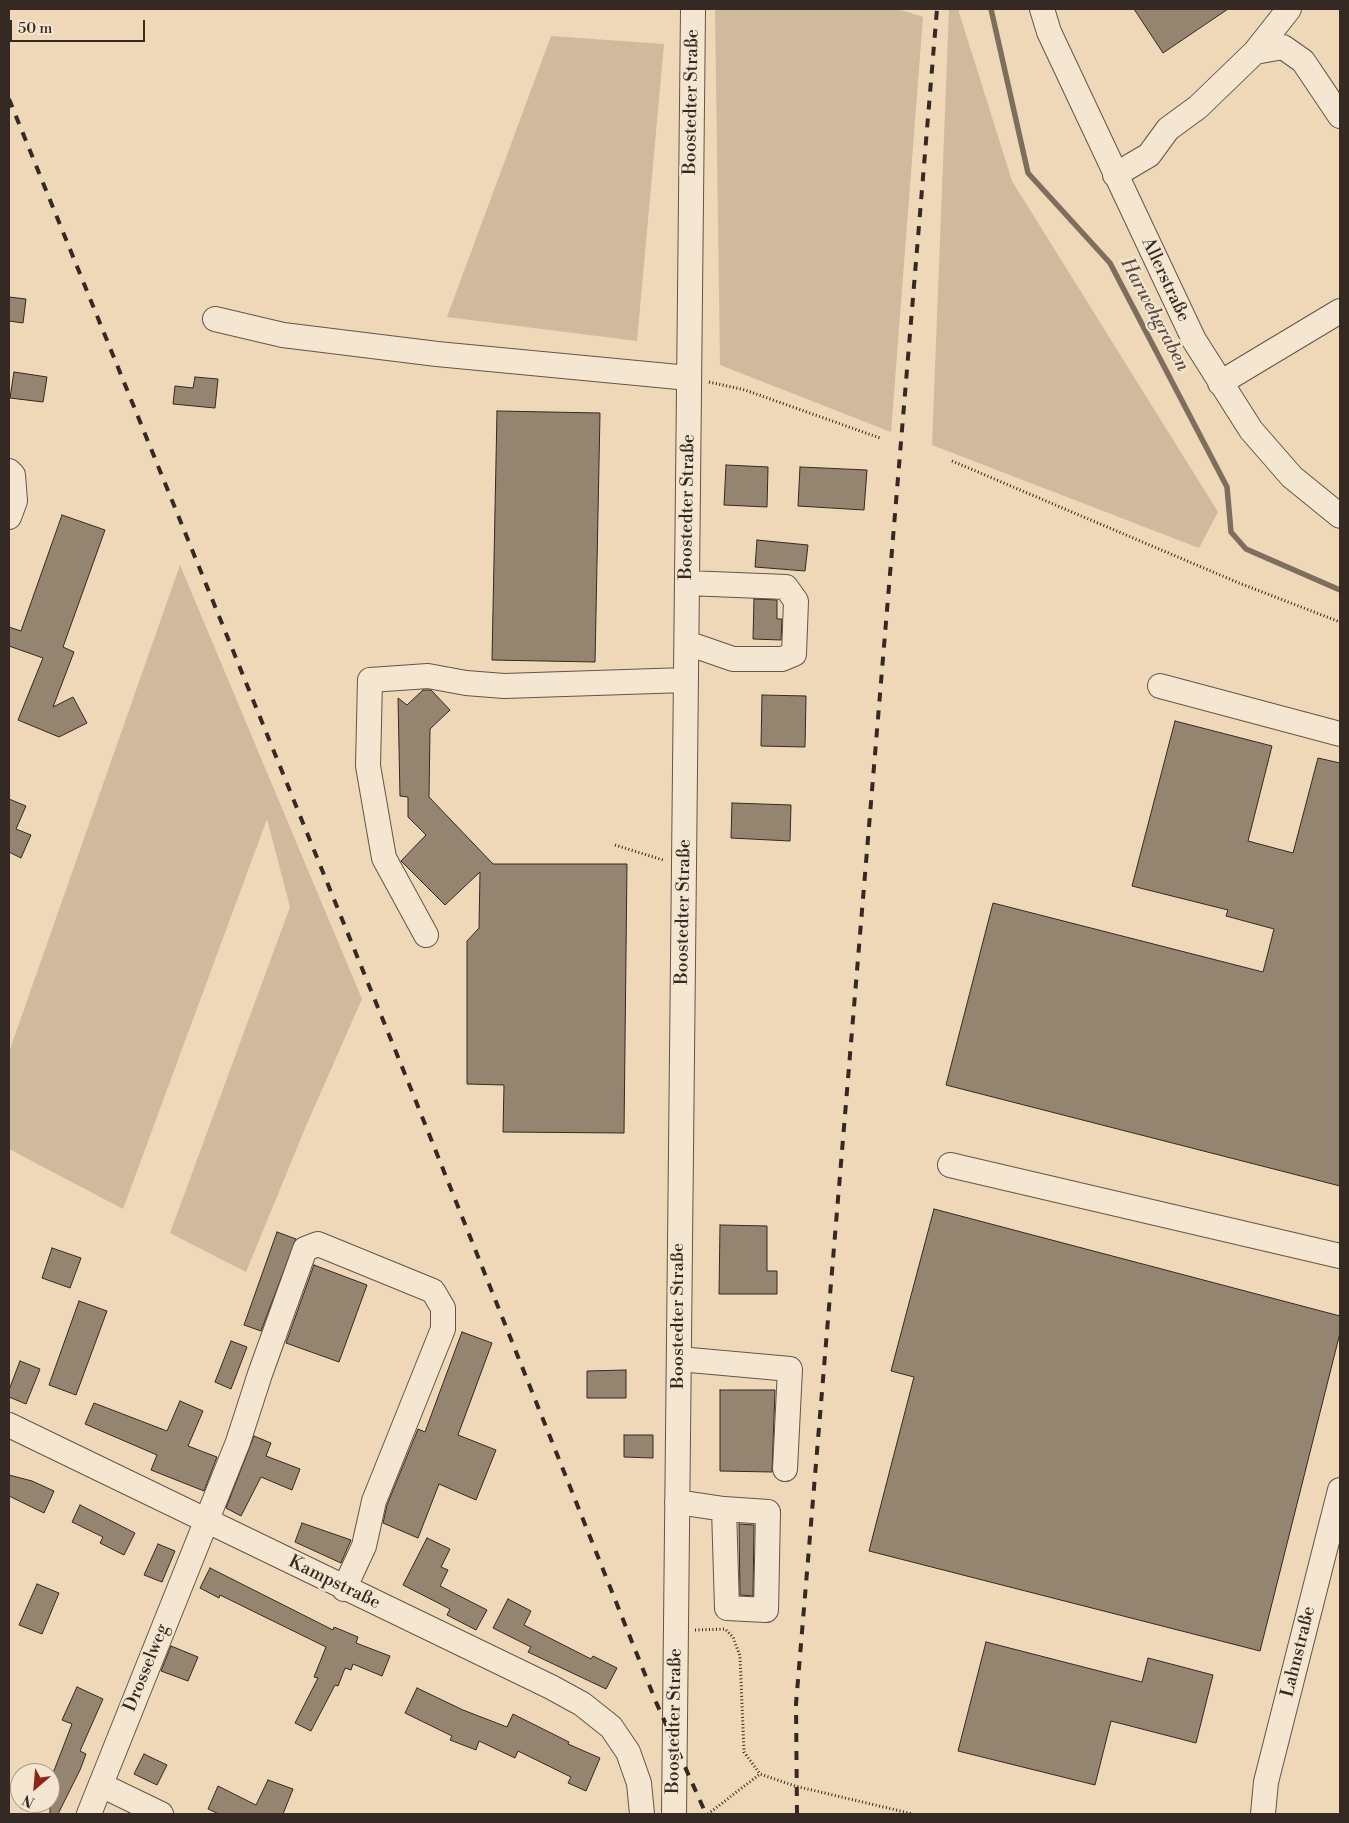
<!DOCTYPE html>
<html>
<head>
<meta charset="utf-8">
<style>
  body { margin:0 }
  #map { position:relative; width:1349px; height:1823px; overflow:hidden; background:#eed8b7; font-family:"Libre Bodoni",serif }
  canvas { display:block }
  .frame { position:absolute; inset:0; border:10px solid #352923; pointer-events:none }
  .north { position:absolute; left:10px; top:1763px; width:50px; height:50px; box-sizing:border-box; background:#f4e6d0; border:1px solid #a89a8b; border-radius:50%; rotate:207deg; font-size:14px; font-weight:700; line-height:20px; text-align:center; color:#352923 }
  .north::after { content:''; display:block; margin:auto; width:18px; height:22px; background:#8f2418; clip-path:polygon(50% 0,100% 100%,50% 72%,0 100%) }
  .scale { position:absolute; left:10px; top:20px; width:135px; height:22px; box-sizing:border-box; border:2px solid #352923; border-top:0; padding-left:6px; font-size:15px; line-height:18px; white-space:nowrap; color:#352923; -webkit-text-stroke:4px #f4e6d0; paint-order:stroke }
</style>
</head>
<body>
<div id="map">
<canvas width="1349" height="1823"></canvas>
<div class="frame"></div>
<div class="north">N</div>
<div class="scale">50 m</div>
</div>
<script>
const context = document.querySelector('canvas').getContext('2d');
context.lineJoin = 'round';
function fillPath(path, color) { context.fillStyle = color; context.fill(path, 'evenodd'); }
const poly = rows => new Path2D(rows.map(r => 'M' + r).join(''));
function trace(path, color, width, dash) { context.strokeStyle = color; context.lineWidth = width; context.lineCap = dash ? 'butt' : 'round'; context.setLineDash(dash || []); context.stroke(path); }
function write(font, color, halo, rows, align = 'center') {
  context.font = font + ' "Libre Bodoni",serif'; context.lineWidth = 4.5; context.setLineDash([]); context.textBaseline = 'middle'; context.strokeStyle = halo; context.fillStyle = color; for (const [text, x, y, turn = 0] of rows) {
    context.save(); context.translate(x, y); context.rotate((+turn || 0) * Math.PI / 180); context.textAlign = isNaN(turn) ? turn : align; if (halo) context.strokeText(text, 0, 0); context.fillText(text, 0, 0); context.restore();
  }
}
const green = poly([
  [715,9,898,9,923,17,891,432,720,365],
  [949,9,958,9,1012,181,1218,512,1199,548,932,445],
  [551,36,664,44,637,341,447,317],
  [180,565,362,999,306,1126,246,1272,170,1233,290,907,267,819,123,1209,9,1149,9,1052]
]);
const stream = poly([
  [991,9,1028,173,1110,263,1227,487,1231,532,1246,549,1340,590]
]);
const building = poly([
  [1134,9,1228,9,1163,53,1134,9],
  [9,297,26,299,23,323,9,321,9,297],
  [14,372,47,377,43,402,10,398,14,372],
  [195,377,218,379,215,408,173,404,175,386,193,388,195,377],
  [497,411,600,413,595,662,492,660,497,411],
  [726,465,768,467,767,507,724,505,726,465],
  [800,467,867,470,864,510,798,506,800,467],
  [62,515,105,530,63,647,74,652,53,707,73,697,87,723,59,737,18,720,43,658,9,646,9,627,21,631,62,515],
  [757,540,808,545,805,571,755,567,757,540],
  [754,599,777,600,777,619,782,619,781,640,753,639,754,599],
  [423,690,431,690,450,710,430,729,429,797,493,864,627,864,624,1133,503,1132,504,1085,467,1084,467,941,479,928,480,872,445,905,401,861,426,835,408,817,408,797,400,796,398,698,407,705,423,690],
  [762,695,806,696,805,747,761,746,762,695],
  [1175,721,1272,746,1248,841,1293,853,1318,758,1340,763,1340,1186,946,1085,993,903,1263,972,1274,929,1226,916,1228,910,1132,886,1175,721],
  [9,799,26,806,16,829,31,835,21,858,9,852,9,799],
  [732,803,791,805,790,841,731,838,732,803],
  [934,1209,1340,1316,1340,1333,1260,1651,869,1551,914,1377,891,1371,934,1209],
  [720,1225,767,1226,767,1271,777,1271,777,1294,719,1294,720,1225],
  [277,1232,296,1239,261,1331,244,1325,277,1232],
  [52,1248,81,1258,70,1288,42,1278,52,1248],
  [314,1265,367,1285,339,1362,286,1343,314,1265],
  [79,1301,107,1311,76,1395,49,1385,79,1301],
  [462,1332,492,1343,458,1435,496,1450,476,1500,439,1484,418,1538,383,1523,387,1505,418,1429,425,1432,462,1332],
  [231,1341,247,1347,231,1389,215,1382,231,1341],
  [20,1361,40,1369,26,1404,9,1397,9,1390,20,1361],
  [626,1370,626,1398,587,1398,587,1371,626,1370],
  [720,1390,775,1390,772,1472,720,1471,720,1390],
  [180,1401,203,1411,188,1446,217,1457,204,1491,151,1470,157,1455,85,1424,94,1403,167,1431,180,1401],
  [624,1435,653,1435,653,1458,624,1457,624,1435],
  [254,1436,271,1443,266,1456,300,1469,292,1490,261,1477,241,1516,226,1508,254,1436],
  [9,1475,32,1481,54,1491,44,1513,9,1496,9,1475],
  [80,1505,135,1533,124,1555,100,1543,103,1537,72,1522,80,1505],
  [302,1523,351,1540,341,1563,295,1542,302,1523],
  [739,1524,754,1525,753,1596,740,1595,739,1524],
  [427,1538,450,1549,441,1567,448,1570,440,1586,487,1610,476,1630,447,1615,450,1609,403,1585,427,1538],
  [158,1544,175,1551,162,1582,144,1575,158,1544],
  [210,1568,333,1630,334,1627,358,1637,356,1643,390,1656,382,1676,353,1664,351,1670,345,1668,338,1686,335,1685,311,1731,295,1723,318,1678,314,1677,326,1647,220,1595,219,1598,200,1588,210,1568],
  [37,1584,59,1593,42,1634,19,1625,37,1584],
  [508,1599,531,1611,524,1625,591,1659,593,1656,617,1668,606,1689,528,1652,531,1647,493,1628,508,1599],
  [986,1642,1142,1682,1148,1658,1213,1675,1196,1743,1111,1721,1095,1785,958,1751,986,1642],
  [171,1646,198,1657,188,1681,161,1671,171,1646],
  [77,1687,103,1699,80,1751,86,1754,80,1770,58,1814,50,1814,50,1781,72,1724,62,1720,77,1687],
  [417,1688,463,1710,507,1727,513,1714,569,1742,568,1744,600,1758,586,1791,568,1783,571,1777,518,1751,515,1758,479,1741,476,1750,450,1740,452,1736,405,1713,417,1688],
  [144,1754,167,1765,157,1785,134,1774,144,1754],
  [268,1780,293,1789,283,1814,219,1814,208,1809,218,1786,256,1805,268,1780]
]);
const path = poly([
  [709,382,745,390,880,438],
  [952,461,1239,583,1340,622],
  [615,845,663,860],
  [695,1630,725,1629,733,1637,740,1656,744,1752,760,1774],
  [708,1814,760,1774,795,1786,913,1814]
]);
const minor = poly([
  [1042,9,1049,32,1194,340,1251,430,1292,477,1340,516],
  [1255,52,1289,9],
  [1115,175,1149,155,1168,129,1198,107,1255,52,1283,47,1303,61,1340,116],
  [215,319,283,335,437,354,689,378],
  [1220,383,1340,311],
  [9,471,13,475,15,501,9,517],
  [687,643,733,659,782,659,794,654,796,601,786,587,687,583],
  [1160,686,1340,734],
  [426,935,384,858,368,766,370,680,428,676,466,683,504,686,686,680],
  [950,1165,1340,1256],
  [679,1359,790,1369,785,1469],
  [9,1425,551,1687,582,1704,611,1727,628,1752,639,1783,642,1814],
  [677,1502,724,1509,727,1608,766,1610,768,1512,724,1509],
  [101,1785,161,1814],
  [89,1814,238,1442,260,1374,305,1249,318,1244,433,1291,443,1308,443,1329,374,1501,364,1546,344,1589],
  [674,1814,693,9],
  [1263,1814,1266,1782,1340,1490]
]);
const rail = poly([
  [9,99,411,1089,656,1702,706,1814],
  [797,1814,796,1704,937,9]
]);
const streetNames = [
  ["Boostedter Straße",692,102,-89],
  ["Allerstraße",1165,280,65],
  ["Boostedter Straße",688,507,-89],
  ["Boostedter Straße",684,912,-89],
  ["Boostedter Straße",679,1316,-90],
  ["Kampstraße",334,1583,26],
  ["Lahnstraße",1299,1652,-76],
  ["Drosselweg",147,1668,-68],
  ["Boostedter Straße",675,1721,-89]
];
const waterNames = [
  ["Harwehgraben",1154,315,62]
];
fillPath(green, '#cfba9e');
trace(stream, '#7e6e5e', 5.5);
fillPath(building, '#958470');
trace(building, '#352923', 1);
trace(minor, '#635548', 26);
trace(path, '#352923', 3, [1, 2.5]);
trace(minor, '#f4e6d0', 24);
trace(rail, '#352923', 4, [9, 9]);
write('18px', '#352923', '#f4e6d0', streetNames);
write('italic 19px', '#5a4c40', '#f4e6d0', waterNames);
</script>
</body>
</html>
